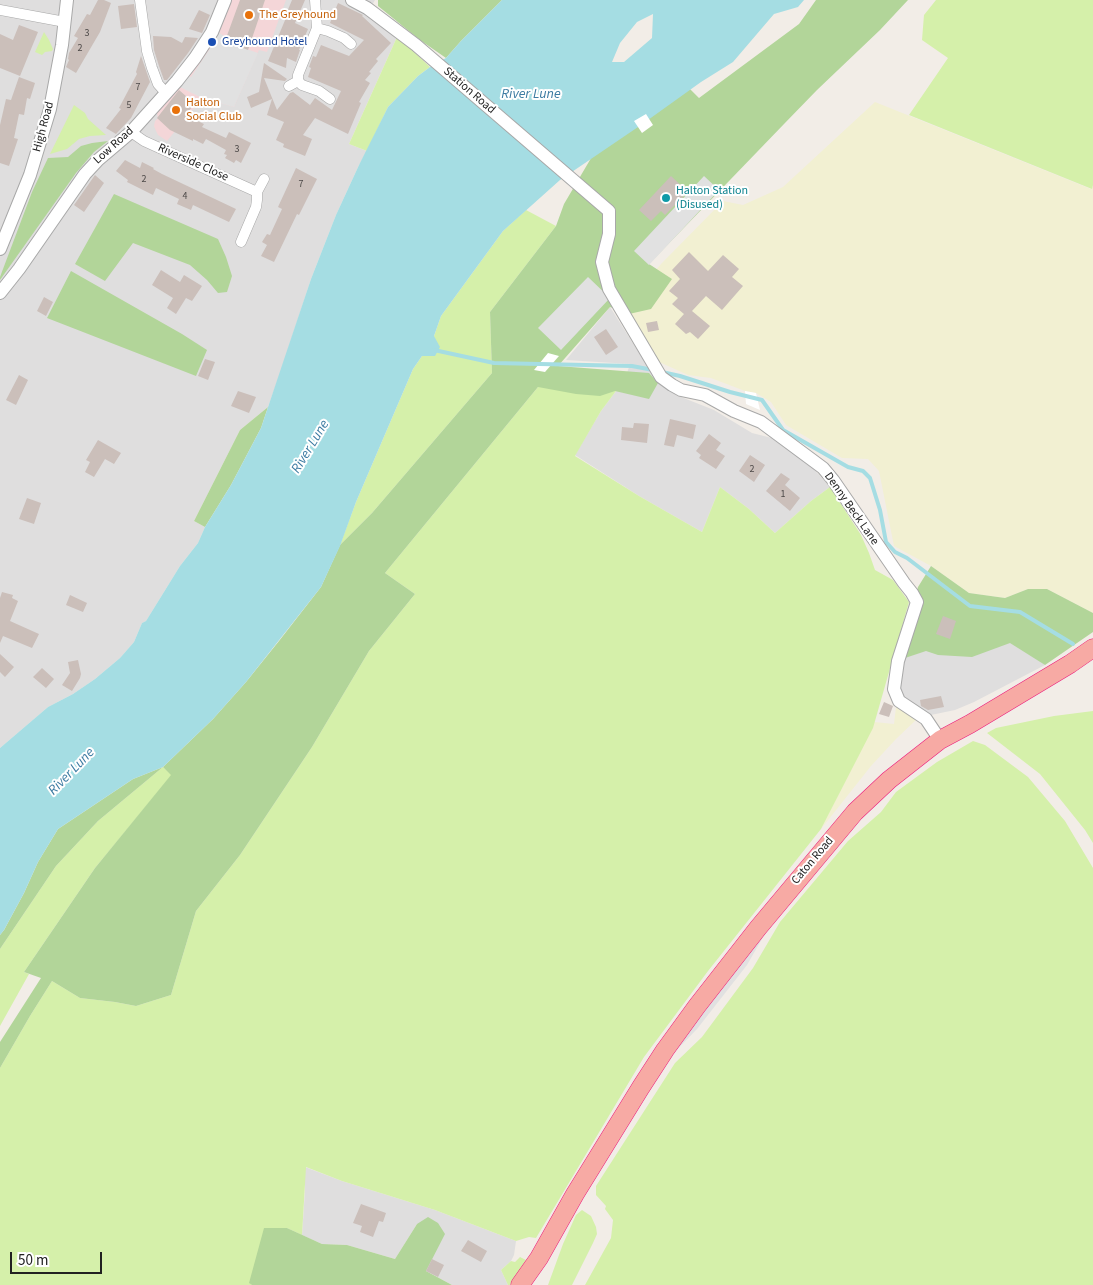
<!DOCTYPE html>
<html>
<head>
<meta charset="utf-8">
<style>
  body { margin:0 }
  #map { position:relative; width:1093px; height:1285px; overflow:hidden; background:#f2ede7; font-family:"Source Sans 3",sans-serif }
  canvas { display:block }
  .scale { position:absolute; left:10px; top:1252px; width:92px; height:22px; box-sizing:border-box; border:2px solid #212121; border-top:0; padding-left:6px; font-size:15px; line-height:18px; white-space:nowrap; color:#212121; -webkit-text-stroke:4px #fff; paint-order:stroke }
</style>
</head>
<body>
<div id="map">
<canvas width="1093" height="1285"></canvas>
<div class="scale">50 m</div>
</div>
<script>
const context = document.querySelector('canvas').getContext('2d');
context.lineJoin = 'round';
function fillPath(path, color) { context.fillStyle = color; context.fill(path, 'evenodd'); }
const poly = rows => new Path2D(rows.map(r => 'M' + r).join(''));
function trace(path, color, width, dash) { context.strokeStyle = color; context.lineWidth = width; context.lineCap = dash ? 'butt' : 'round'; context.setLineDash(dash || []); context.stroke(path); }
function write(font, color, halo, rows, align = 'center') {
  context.font = font + ' "Source Sans 3",sans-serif'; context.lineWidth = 4; context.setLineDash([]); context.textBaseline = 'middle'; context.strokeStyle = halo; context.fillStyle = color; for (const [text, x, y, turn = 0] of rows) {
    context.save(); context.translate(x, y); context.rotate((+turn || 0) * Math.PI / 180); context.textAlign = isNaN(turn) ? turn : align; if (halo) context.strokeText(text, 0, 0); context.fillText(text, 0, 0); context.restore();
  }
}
const residential = poly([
  [0,0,375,0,367,14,397,37,349,144,367,151,359,165,336,215,311,279,281,371,268,407,240,430,194,521,205,527,198,543,180,566,146,621,142,623,134,642,120,658,95,679,73,694,48,707,0,748],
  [610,307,658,383,676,395,714,410,752,433,772,438,812,467,830,487,811,501,775,533,749,509,720,487,702,532,639,496,575,455,601,411,625,379,630,364,566,360],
  [922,595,990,618,1045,665,974,702,955,710,926,716,902,696,899,680,902,662],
  [305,1167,342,1181,435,1210,516,1241,514,1255,511,1261,501,1270,508,1285,452,1285,426,1271,417,1224,395,1259,347,1245,322,1244,302,1235,305,1191]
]);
const commercial = poly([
  [231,0,286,0,267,52,259,50,234,107,202,98,167,141,158,135,156,131,154,126,155,121,158,118,156,110]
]);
const farmland = poly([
  [875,102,1091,189,1093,186,1093,613,1047,589,1028,589,1005,598,969,593,931,566,894,546,879,471,868,459,842,458,786,425,771,402,756,393,745,391,711,378,688,375,657,361,624,307,661,264,723,201,743,205,783,187],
  [896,707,917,719,896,739,871,766,821,829,874,722,894,724]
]);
const grass = poly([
  [936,0,1093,0,1093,185,1092,189,909,115,948,58,922,40,924,15],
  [44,32,49,40,53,49,52,51,45,52,42,55,35,52],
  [397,37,412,50,430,67,418,76,388,107,367,151,349,144],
  [74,105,85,113,88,119,106,135,90,136,79,139,67,149,50,154],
  [526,210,556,226,490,312,492,373,372,513,340,545,356,502,413,369,422,356,435,356,434,336,441,316,503,231],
  [625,379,601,411,575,456,639,496,702,532,720,487,749,509,775,533,811,501,830,487,861,535,869,553,875,570,893,580,909,602,873,728,821,829,708,971,644,1057,536,1238,529,1237,516,1241,435,1210,342,1181,306,1167,302,1235,287,1228,250,1283,252,1285,0,1285,0,1068,30,1016,52,981,80,998,115,1002,136,1006,171,995,196,911,240,855,312,747,369,651,415,594,385,573,538,387],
  [1093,711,1093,843,1085,830,1040,774,987,733,996,728,1054,716],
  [973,741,985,745,1028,777,1065,821,1093,868,1093,1285,585,1285,611,1238,613,1220,605,1209,606,1206,596,1195,596,1186,675,1063,702,1037,753,968,780,922,848,841,881,812,896,792,937,762],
  [163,767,172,775,95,868,24,972,29,974,0,1026,0,949,56,866,98,821],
  [582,1210,591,1216,596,1227,597,1234,593,1243,572,1285,548,1285,563,1244,576,1215],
  [520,1257,526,1260,510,1285,508,1285,501,1270,511,1261,515,1262]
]);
const forest = poly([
  [378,0,502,0,461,41,446,58,420,40,378,6],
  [816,0,908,0,880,30,817,90,784,124,649,264,672,279,651,309,629,314,610,307,558,366,649,373,658,383,649,399,615,391,600,396,576,394,538,387,385,573,415,594,369,651,312,747,240,855,196,911,171,995,136,1006,115,1002,80,998,52,981,30,1016,0,1068,0,1042,41,978,24,972,95,868,171,775,163,767,98,821,56,866,0,949,0,935,4,930,24,893,38,862,58,829,133,779,163,767,213,719,246,682,279,641,321,587,340,545,372,513,492,373,490,312,556,226,564,204,597,148,687,86,699,98,799,24],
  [108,141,94,152,76,173,0,280,0,277,32,192,48,158,68,157,81,146,92,143],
  [114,194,218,239,226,257,232,276,227,292,218,293,207,280,190,265,133,243,105,281,75,264],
  [71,271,182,334,207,350,196,376,47,318],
  [268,407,261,428,231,485,205,527,194,521,240,430],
  [931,566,969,593,1005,598,1028,589,1047,589,1093,613,1093,632,1045,665,1010,643,972,657,938,655,926,651,896,661,918,587],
  [428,1217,438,1223,445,1234,426,1271,452,1285,252,1285,249,1283,264,1228,287,1228,322,1244,347,1245,395,1259,417,1224]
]);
const parking = poly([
  [218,32,227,38,226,42,258,53,234,107,202,98,178,86,188,76,191,77,213,44,212,43],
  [704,176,719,190,649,265,634,251],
  [588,277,610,298,561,350,538,328],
  [774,918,747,965,697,1029,667,1060]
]);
const water = poly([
  [502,0,804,0,798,7,774,14,733,62,701,82,641,125,560,180,503,231,441,316,434,336,440,347,435,356,422,356,413,369,356,502,340,546,321,587,246,682,213,719,163,767,133,779,58,829,38,862,24,893,4,930,0,935,0,748,48,707,73,694,95,679,120,658,134,642,142,623,146,621,180,566,198,543,205,527,231,485,261,428,311,279,336,215,359,165,388,107,418,76,430,67,446,58,461,41],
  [653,14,652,38,624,62,612,62,620,43,637,22]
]);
const pier = poly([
  [646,114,653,125,642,133,634,121],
  [548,353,559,356,545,372,534,370],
  [745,391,756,393,760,410,746,404]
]);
const stream = poly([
  [434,350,494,363,632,366,653,370],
  [662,372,680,376,730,392,762,400,783,430,848,467,863,471,870,478,880,510,886,542,895,552,907,558,970,606,1020,612,1073,644]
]);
const building = poly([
  [98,0,104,0,111,3,100,32,76,73,66,67,69,60,68,59,69,53,78,38,74,36,87,14,90,15],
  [240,0,265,0,248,50,225,41],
  [292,0,305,0,295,23,308,29,299,50,300,50,296,62,287,58,286,68,268,61,288,13,287,12],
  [338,3,363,15,362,16,391,43,376,59,378,61,369,72,371,73,365,80,370,83,359,102,361,103,348,134,315,118,303,135,312,139,305,156,283,147,284,144,276,140,284,122,267,115,272,99,251,108,247,97,259,92,264,63,287,79,285,81,264,78,277,110,290,93,293,92,310,105,315,98,332,110,341,91,308,77,311,68,309,67,313,56,316,57,321,45,349,56,364,40,330,23],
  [134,4,137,27,121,29,118,6],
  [199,10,210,15,202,33,189,29],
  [19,25,38,32,20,76,0,68,0,34,13,40],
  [153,36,171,37,182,43,185,37,198,38,188,53,167,80,164,80,159,66,154,50],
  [141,56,150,82,131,118,116,134,106,128,121,109,119,108,137,74,136,72],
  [19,77,35,83,30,99,27,98,24,115,19,114,14,138,18,139,9,166,0,163,0,125,6,99,11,100],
  [179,90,195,104,185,115,204,124,202,127,226,138,229,132,251,143,241,163,236,160,234,163,225,158,227,155,224,154,226,150,206,139,203,144,193,139,193,141,170,130,157,118],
  [125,160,140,168,142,162,154,168,153,169,162,174,236,209,229,222,193,205,191,210,177,204,179,199,156,188,153,195,127,182,128,180,116,171],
  [296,168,317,179,299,215,297,214,274,262,261,256,267,245,262,242,267,234,270,235,282,209,278,207],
  [95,175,104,183,84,212,74,205],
  [671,176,688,192,665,215,661,211,651,221,639,210],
  [689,252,708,271,723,255,739,269,732,277,743,286,722,310,706,296,692,311,710,326,698,339,690,332,686,334,675,324,684,314,672,304,678,298,669,291,680,279,672,270],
  [161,270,180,282,184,275,202,286,192,301,186,298,176,314,167,308,173,298,152,285],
  [44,297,53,302,46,316,37,311],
  [657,321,659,330,648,332,646,323],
  [606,329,618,347,606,355,594,337],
  [205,359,215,362,208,380,198,376],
  [19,375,28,380,16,405,6,400],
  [238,391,256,397,249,413,231,406],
  [670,419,696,425,693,439,677,435,674,447,664,445],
  [634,423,649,424,647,443,621,440,622,427,633,428],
  [709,434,721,443,716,450,725,456,716,469,699,458,701,455,696,451],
  [98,440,121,453,114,464,105,459,94,477,85,472,90,462,86,460],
  [750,455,765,465,754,482,739,471],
  [781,473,790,479,785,485,800,498,790,511,766,491],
  [27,498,41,503,34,524,19,519],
  [2,592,13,595,12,598,18,601,10,621,39,634,32,648,3,636,0,643,0,598],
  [70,595,87,603,83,612,66,605],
  [943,616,956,621,950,639,936,634],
  [0,654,14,667,5,677,0,672],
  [78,660,81,674,80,678,72,691,62,685,70,673,68,662],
  [42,668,54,679,46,688,33,677],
  [941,696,944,707,928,710,921,706,920,700],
  [884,702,893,706,889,717,879,714],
  [361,1204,386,1213,383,1222,379,1221,373,1237,360,1232,362,1226,353,1223],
  [468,1240,487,1251,481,1262,461,1251],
  [432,1259,444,1265,438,1277,426,1271]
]);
const minor = poly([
  [140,0,147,51,152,68,158,84,166,93],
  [315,0,317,28],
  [0,10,65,22],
  [289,86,298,81],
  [330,99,319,91,302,85,298,81,298,75,317,28,328,31,344,38,351,44],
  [131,132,144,141,155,146,257,192,257,200,256,207,241,242],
  [257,192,264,179]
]);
const tertiary = poly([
  [352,0,367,8,416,45,609,211,609,234,602,262,609,289,661,377,672,385,681,390,705,395,734,411,761,422,823,468,833,480,904,583,912,593,917,602,898,661,894,689,899,701,926,719,940,740],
  [0,249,30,175,50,109,62,45,67,0],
  [0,293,19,269,85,174,98,160,131,132,177,81,195,58,212,32,225,0]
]);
const trunk = poly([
  [520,1285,539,1258,575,1194,641,1087,665,1050,697,1006,758,928,855,812,889,780,940,740,970,724,1070,664,1093,648]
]);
const markers = [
  [249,15,5,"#e8710a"],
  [212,42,5,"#1a4fb4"],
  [176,110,5,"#e8710a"],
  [666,198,5,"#0f9aa8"]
];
const numberNames = [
  ["3",87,34],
  ["2",80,49],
  ["7",138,88],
  ["5",129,106],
  ["3",237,150],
  ["2",144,180],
  ["7",301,185],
  ["4",185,197],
  ["2",752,470],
  ["1",783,495]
];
const foodNames = [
  ["The Greyhound",259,15],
  ["Halton",186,103],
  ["Social Club",186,117]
];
const transitNames = [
  ["Greyhound Hotel",222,42]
];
const streetNames = [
  ["Station Road",469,91,41],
  ["High Road",44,127,-75],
  ["Low Road",114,146,-42],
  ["Riverside Close",193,163,24],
  ["Denny Beck Lane",851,509,55],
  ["Caton Road",813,861,-50]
];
const cultureNames = [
  ["Halton Station",676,191],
  ["(Disused)",676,205]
];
const waterNames = [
  ["River Lune",531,95],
  ["River Lune",311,447,-59],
  ["River Lune",72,772,-46]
];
fillPath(residential, '#dfdede');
fillPath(commercial, '#f4d6d8');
fillPath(farmland, '#f2f0d2');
fillPath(grass, '#d5f0aa');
fillPath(forest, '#b2d599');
fillPath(parking, '#e1e1e1');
fillPath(water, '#a5dde3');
fillPath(pier, '#fff');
trace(stream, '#a5dde3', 4);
fillPath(building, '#cbbfba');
trace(minor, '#a8a8a8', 11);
trace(tertiary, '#a8a8a8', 14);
trace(trunk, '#eb1a7c', 19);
trace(minor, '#fff', 10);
trace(tertiary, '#fff', 12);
trace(trunk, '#f7aaa4', 18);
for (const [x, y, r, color] of markers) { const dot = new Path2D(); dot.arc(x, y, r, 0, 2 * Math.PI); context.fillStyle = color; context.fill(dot); trace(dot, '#fff', 2); }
write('10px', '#4c4847', null, numberNames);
write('12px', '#c56008', '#fff', foodNames, 'left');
write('12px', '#164399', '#fff', transitNames, 'left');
write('12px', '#212121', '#fff', streetNames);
write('12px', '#0d838f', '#fff', cultureNames, 'left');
write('italic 14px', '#3c7ba2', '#fff', waterNames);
</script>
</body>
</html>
